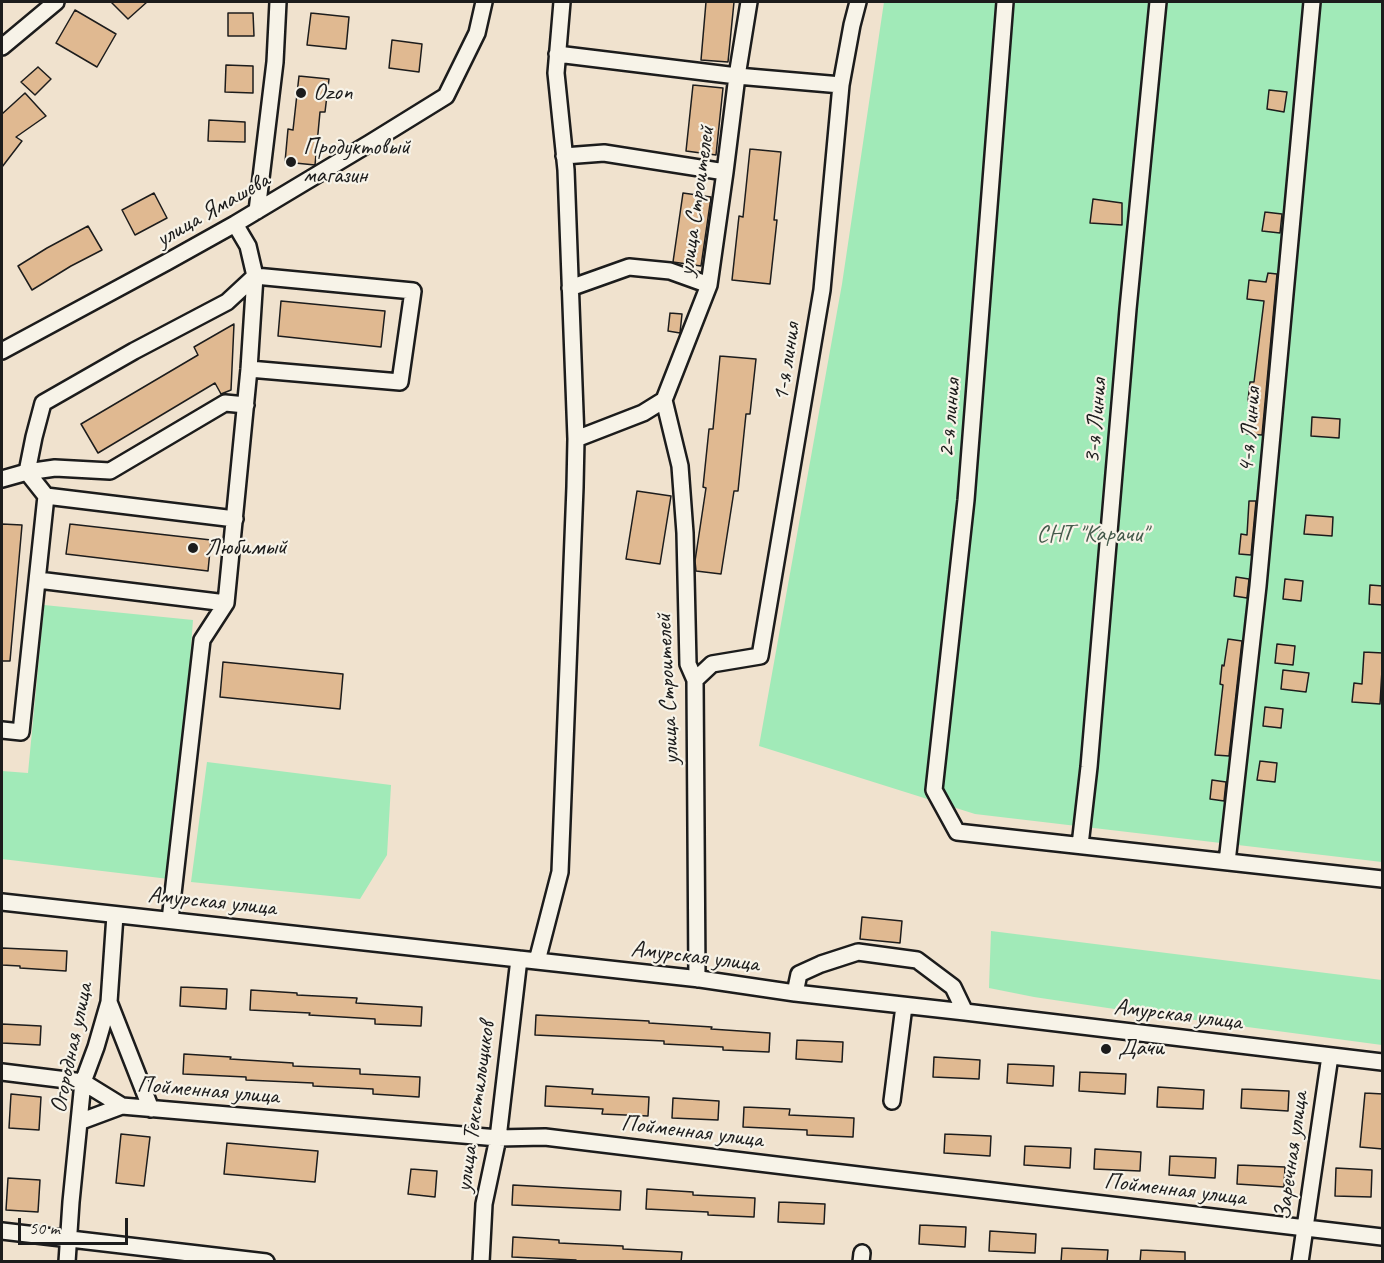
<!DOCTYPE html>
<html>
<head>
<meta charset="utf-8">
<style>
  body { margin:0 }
  #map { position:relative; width:1384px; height:1263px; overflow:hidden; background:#f0e2ce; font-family:Caveat,sans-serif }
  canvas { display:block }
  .frame { position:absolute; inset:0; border:3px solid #1c1c1c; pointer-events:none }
  .scale { position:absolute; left:18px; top:1218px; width:110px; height:27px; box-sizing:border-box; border:3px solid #1c1c1c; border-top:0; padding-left:8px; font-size:18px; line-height:21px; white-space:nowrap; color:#1c1c1c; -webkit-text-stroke:4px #f7f3e8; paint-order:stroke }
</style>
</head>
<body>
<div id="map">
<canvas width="1384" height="1263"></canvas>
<div class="frame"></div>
<div class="scale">50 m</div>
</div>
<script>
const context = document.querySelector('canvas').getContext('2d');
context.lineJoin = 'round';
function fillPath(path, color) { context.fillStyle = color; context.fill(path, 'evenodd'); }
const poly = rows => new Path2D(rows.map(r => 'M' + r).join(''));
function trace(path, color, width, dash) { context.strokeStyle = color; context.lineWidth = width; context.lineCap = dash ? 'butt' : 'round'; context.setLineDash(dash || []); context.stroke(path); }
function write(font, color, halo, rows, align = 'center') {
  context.font = font + ' Caveat,sans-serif'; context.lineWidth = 4.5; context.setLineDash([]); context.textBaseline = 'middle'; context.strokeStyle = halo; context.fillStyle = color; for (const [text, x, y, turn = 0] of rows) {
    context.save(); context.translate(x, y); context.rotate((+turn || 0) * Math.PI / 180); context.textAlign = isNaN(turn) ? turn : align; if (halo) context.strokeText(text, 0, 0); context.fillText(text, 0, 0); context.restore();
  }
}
const green = poly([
  [884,2,1382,2,1382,862,975,814,759,746,842,284],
  [44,605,193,620,187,700,169,879,2,859,2,771,28,773],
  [207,762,391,785,387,855,360,899,191,882],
  [991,931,1382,980,1382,1045,1128,1011,1034,997,989,988]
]);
const building = poly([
  [111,2,147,2,128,19,111,2],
  [706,2,734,2,728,62,701,60,706,2],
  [75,10,116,34,97,67,56,43,75,10],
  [228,13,253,13,254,36,228,36,228,13],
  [311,13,349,17,346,49,307,45,311,13],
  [392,40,422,44,419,72,389,68,392,40],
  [226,65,253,66,253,93,225,92,226,65],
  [38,67,51,79,35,95,21,82,38,67],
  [299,76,329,79,325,112,320,112,315,165,285,162,288,129,293,130,299,76],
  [693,85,723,88,716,155,686,151,693,85],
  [1269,90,1287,92,1284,112,1267,109,1269,90],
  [25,93,46,116,16,137,22,141,2,167,2,114,25,93],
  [209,120,245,122,245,142,208,141,209,120],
  [750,149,781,152,774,220,777,220,770,284,732,280,739,216,743,217,750,149],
  [154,193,167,218,135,235,122,210,154,193],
  [683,193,711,197,701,266,673,262,683,193],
  [1093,199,1122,203,1122,225,1090,223,1093,199],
  [1265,212,1282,214,1280,233,1262,231,1265,212],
  [88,226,102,250,71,266,32,290,18,266,47,248,88,226],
  [1268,273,1277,274,1262,435,1247,434,1251,401,1248,401,1250,382,1254,382,1264,301,1247,299,1249,280,1266,282,1268,273],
  [281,301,385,311,381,347,278,336,281,301],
  [670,313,682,314,680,333,668,331,670,313],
  [234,324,231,390,221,394,215,383,98,453,81,424,198,355,194,347,234,324],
  [720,356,756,359,750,414,746,414,738,491,734,491,721,574,696,571,695,561,706,488,703,487,709,429,713,429,720,356],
  [1312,417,1340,419,1339,438,1311,436,1312,417],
  [637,491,671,496,660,564,626,559,637,491],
  [1249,501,1256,501,1251,555,1239,554,1241,534,1247,535,1249,501],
  [1306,515,1333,517,1332,536,1304,534,1306,515],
  [2,524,22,525,10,661,2,661,2,524],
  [70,524,211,540,208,571,66,554,70,524],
  [1236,577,1249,579,1247,598,1234,596,1236,577],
  [1285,579,1303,581,1301,601,1283,599,1285,579],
  [1370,585,1383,586,1383,605,1369,604,1370,585],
  [1228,639,1242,641,1229,756,1215,755,1223,685,1220,684,1222,665,1224,666,1228,639],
  [1277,644,1295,646,1293,665,1275,663,1277,644],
  [1364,652,1383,653,1380,704,1352,702,1354,683,1362,684,1364,652],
  [223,662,343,674,340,709,220,697,223,662],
  [1283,670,1309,673,1306,692,1281,689,1283,670],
  [1265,707,1283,709,1281,728,1263,726,1265,707],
  [1260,761,1277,763,1275,782,1257,780,1260,761],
  [1212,780,1226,782,1224,801,1210,799,1212,780],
  [862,917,902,921,900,943,860,939,862,917],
  [2,948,67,951,66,971,20,968,20,966,2,965,2,948],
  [181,987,227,989,226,1009,180,1006,181,987],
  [251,990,297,993,297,995,357,998,356,1003,422,1007,421,1026,375,1024,375,1019,309,1015,310,1013,250,1010,251,990],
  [536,1015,649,1021,649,1023,712,1027,711,1029,770,1033,769,1052,723,1050,723,1047,664,1044,664,1041,535,1035,536,1015],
  [2,1024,41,1026,40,1045,2,1043,2,1024],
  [797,1040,843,1042,842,1062,796,1059,797,1040],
  [184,1054,231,1057,230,1059,293,1063,293,1066,360,1069,360,1074,420,1077,419,1097,373,1094,373,1089,313,1086,313,1083,246,1080,246,1077,183,1074,184,1054],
  [934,1057,980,1060,979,1079,933,1077,934,1057],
  [1008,1064,1054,1066,1053,1086,1007,1083,1008,1064],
  [1080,1072,1126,1074,1125,1094,1079,1091,1080,1072],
  [546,1086,593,1089,592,1094,649,1097,648,1116,602,1114,603,1109,545,1106,546,1086],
  [1158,1087,1204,1090,1203,1109,1157,1107,1158,1087],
  [1242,1089,1289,1091,1288,1111,1241,1108,1242,1089],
  [1365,1093,1383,1094,1383,1149,1360,1147,1365,1093],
  [11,1094,41,1097,39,1130,9,1128,11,1094],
  [673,1098,719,1101,718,1120,672,1118,673,1098],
  [744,1107,790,1109,789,1115,854,1118,853,1137,807,1135,807,1130,743,1127,744,1107],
  [121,1134,150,1137,144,1186,116,1183,121,1134],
  [945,1134,991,1136,990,1156,944,1153,945,1134],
  [227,1143,318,1151,315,1182,224,1174,227,1143],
  [1025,1146,1071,1148,1070,1168,1024,1165,1025,1146],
  [1095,1149,1141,1152,1140,1171,1094,1169,1095,1149],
  [1170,1156,1216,1158,1215,1178,1169,1175,1170,1156],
  [1238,1165,1285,1167,1284,1187,1237,1184,1238,1165],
  [1336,1168,1372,1170,1371,1197,1335,1196,1336,1168],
  [411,1169,437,1171,435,1197,408,1194,411,1169],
  [8,1178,40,1180,38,1212,6,1210,8,1178],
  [513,1185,621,1191,620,1210,512,1205,513,1185],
  [647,1189,693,1192,693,1195,755,1198,754,1217,708,1215,708,1212,646,1209,647,1189],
  [779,1202,825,1204,824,1224,778,1222,779,1202],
  [920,1225,966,1227,965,1247,919,1244,920,1225],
  [990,1231,1036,1234,1035,1253,989,1251,990,1231],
  [513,1237,559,1240,559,1243,623,1246,623,1249,682,1252,681,1262,576,1262,576,1260,512,1257,513,1237],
  [1062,1248,1108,1250,1107,1262,1061,1262,1062,1248],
  [1141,1250,1185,1252,1185,1262,1140,1262,1141,1250]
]);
const minor = poly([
  [1005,2,966,500,934,790,957,832,1382,879],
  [2,47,56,2],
  [557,54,737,76,841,85],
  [564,156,604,153,725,172],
  [257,211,275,62,278,2],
  [570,288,629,267,670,271,709,285],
  [2,351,167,262,235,224,370,143,446,96,477,33,484,2],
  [664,400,680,466,685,533,688,664,695,680,697,979],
  [246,405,225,403,110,471,55,468,27,472,34,437,43,403,134,351,227,302,255,276,413,291,400,382,249,369],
  [576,439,643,413,664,400,709,285,725,172,737,76,749,2],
  [2,479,27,472,46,496,21,732,2,730],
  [46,496,235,519],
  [38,580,226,603],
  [695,680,712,664,760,656,822,290,841,85,852,25,858,2],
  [1080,845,1089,767,1128,309,1158,2],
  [1227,862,1258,586,1312,2],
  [2,902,700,979,795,993,965,1012,1382,1062],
  [170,920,202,640,226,603,249,369,255,276,248,246,235,224],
  [537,961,560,872,575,487,576,439,566,170,556,73,562,2],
  [795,993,799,974,821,964,858,952,917,960,953,987,965,1012],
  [109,1002,151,1109],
  [2,1072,83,1082,122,1106,498,1138,545,1137,883,1178,1382,1237],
  [892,1101,904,1006],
  [79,1122,122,1106],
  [2,1231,266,1262],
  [67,1262,71,1202,83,1082,96,1047,109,1002,115,915],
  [481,1262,484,1204,498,1138,519,959],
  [861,1262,862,1253],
  [1300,1262,1330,1056]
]);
const markers = [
  [301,93,6,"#1c1c1c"],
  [291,162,6,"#1c1c1c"],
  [193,548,6,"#1c1c1c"],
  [1106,1049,6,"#1c1c1c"]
];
const poiNames = [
  ["Ozon",313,93],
  ["Продуктовый",303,148],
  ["магазин",303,176],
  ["Любимый",205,548],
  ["Дачи",1118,1049]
];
const streetNames = [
  ["улица Строителей",697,201,-82],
  ["улица Ямашева",213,210,-30],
  ["1-я линия",787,362,-81],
  ["2-я линия",950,418,-85],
  ["3-я Линия",1096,421,-85],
  ["4-я Линия",1250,430,-85],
  ["улица Строителей",668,689,-93],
  ["Амурская улица",212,902,6],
  ["Амурская улица",695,957,7],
  ["Амурская улица",1178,1015,7],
  ["Огородная улица",72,1048,-78],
  ["Пойменная улица",208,1091,5],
  ["улица Текстильщиков",476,1107,-82],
  ["Пойменная улица",692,1132,7],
  ["Заречная улица",1292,1156,-82],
  ["Пойменная улица",1175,1190,7]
];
const parkNames = [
  ["СНТ \"Карачи\"",1092,535]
];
fillPath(green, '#a1eab8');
fillPath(building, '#e0b991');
trace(building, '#1c1c1c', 1.5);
trace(minor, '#1c1c1c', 20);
trace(minor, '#f7f3e8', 15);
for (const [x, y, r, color] of markers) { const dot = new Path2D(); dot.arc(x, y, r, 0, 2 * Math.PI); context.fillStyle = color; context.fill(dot); trace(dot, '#f7f3e8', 2); }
write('24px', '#1c1c1c', '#f7f3e8', poiNames, 'left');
write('24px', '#1c1c1c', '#f7f3e8', streetNames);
write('24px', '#445a4b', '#f7f3e8', parkNames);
</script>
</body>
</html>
